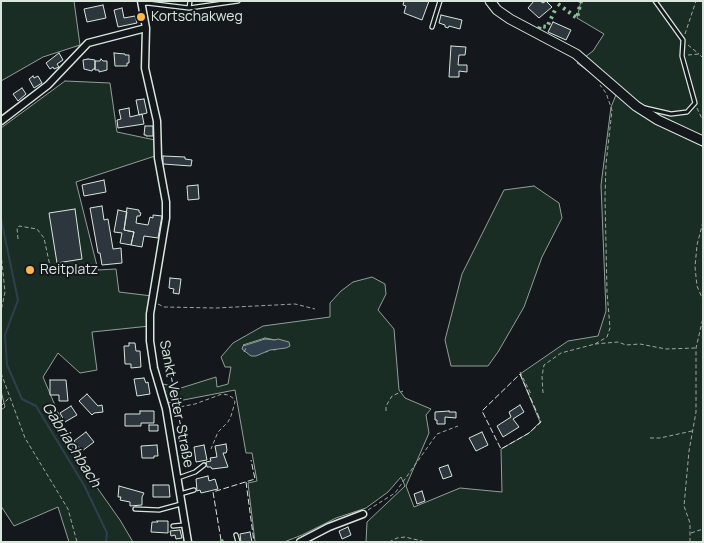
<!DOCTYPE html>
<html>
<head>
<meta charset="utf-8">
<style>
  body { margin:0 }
  #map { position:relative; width:704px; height:543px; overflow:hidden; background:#14181c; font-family:Manrope,sans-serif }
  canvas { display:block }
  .frame { position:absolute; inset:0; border:2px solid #d8e6dc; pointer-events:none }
</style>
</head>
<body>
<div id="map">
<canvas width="704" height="543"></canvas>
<div class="frame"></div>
</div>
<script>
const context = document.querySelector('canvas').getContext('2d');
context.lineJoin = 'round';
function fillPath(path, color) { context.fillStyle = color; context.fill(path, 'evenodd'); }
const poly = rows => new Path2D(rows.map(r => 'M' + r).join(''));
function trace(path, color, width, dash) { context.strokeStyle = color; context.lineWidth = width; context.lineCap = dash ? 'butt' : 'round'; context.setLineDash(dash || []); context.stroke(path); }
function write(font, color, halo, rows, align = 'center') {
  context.font = font + ' Manrope,sans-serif'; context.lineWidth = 4; context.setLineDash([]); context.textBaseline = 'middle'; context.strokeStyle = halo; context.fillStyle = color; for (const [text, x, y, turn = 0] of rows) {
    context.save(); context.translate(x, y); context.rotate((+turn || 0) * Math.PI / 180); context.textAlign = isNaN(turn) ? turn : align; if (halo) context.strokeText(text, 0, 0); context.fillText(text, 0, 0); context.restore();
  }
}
const green = poly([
  [1,1,74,1,80,45,43,57,1,81,1,1],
  [581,1,703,1,703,542,366,542,367,522,405,486,401,477,388,492,366,508,336,518,302,535,284,542,255,542,248,483,257,481,252,453,246,453,235,390,168,403,163,384,181,388,216,377,217,387,228,384,231,367,225,367,221,357,233,343,263,326,330,317,330,303,341,291,353,282,372,277,385,284,386,294,378,310,394,329,399,390,405,398,431,409,426,415,429,433,406,486,414,507,460,488,502,492,501,449,529,433,540,422,520,374,568,341,598,336,606,311,601,185,611,107,616,95,595,76,577,63,593,51,604,34,577,18,581,1],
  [265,338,286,342,275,350,270,349,267,352,243,345,265,338],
  [65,81,110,83,117,132,155,140,155,156,76,182,98,270,116,269,119,292,152,296,150,326,92,332,97,370,80,373,58,353,43,377,79,462,120,520,133,542,69,542,58,507,14,526,1,506,1,410,5,407,1,391,1,128,65,81],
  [534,186,559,203,562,218,542,257,524,307,498,352,488,366,451,366,445,340,462,274,504,190,534,186]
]);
const water = poly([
  [265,339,275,340,278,339,289,342,290,346,286,348,270,350,256,356,251,356,242,349,243,346,265,339]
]);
const stream = poly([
  [1,219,18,300,5,335,7,365,22,399,36,406,84,485,107,533,106,542]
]);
const building = poly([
  [404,1,429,1,422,20,404,13,406,6,403,5,404,1],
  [534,1,540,1,543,3,546,1,552,7,539,18,528,8,534,1],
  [103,5,106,18,87,22,84,9,103,5],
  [122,8,124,18,135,16,137,23,118,27,114,10,122,8],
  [441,15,462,20,460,29,449,26,448,28,445,27,445,25,439,23,441,15],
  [553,22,571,30,566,40,548,32,553,22],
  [451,46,466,47,465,55,459,55,458,65,467,65,467,72,459,71,459,77,449,77,451,46],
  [59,53,63,60,57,64,59,67,54,69,53,67,50,69,46,63,59,53],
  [114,53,125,54,125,55,129,55,129,63,127,63,127,66,115,66,114,53],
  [88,59,95,60,95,69,93,69,92,71,84,69,83,60,88,59],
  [101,59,103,61,107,61,107,70,99,72,99,70,95,70,95,61,100,61,101,59],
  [33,76,34,78,38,76,42,83,34,88,29,79,33,76],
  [22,88,26,94,18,101,13,94,22,88],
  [144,99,147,113,139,115,136,100,144,99],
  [129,108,130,117,142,114,144,124,118,128,117,120,121,119,119,110,129,108],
  [145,126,153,126,153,136,146,136,146,135,144,135,145,126],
  [163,156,185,157,185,159,192,160,191,166,163,164,163,156],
  [104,180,106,192,84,196,82,185,104,180],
  [198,185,199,199,188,200,187,186,198,185],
  [102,206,104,220,108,219,113,249,121,248,122,263,102,265,100,253,98,253,90,208,102,206],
  [127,208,139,210,139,212,141,213,140,216,137,216,136,223,148,225,150,217,153,218,153,215,162,216,158,238,144,236,142,247,131,245,134,232,124,230,127,208],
  [75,209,82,259,57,263,49,213,75,209],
  [118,210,127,212,124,230,134,232,131,245,120,243,122,233,114,232,118,210],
  [170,278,181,279,179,294,173,293,174,289,169,288,170,278],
  [129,343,135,343,136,351,140,351,141,367,131,368,131,364,125,364,124,346,129,346,129,343],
  [144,378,146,383,148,382,150,394,137,396,134,379,144,378],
  [50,380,66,380,68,401,59,401,59,395,50,395,50,380],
  [87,394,98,406,102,405,103,412,94,413,92,415,79,401,87,394],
  [520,405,524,412,513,419,519,427,503,437,497,426,511,417,509,412,520,405],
  [71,406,77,415,65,422,60,413,71,406],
  [140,411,154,411,154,423,141,423,141,426,125,426,125,414,140,414,140,411],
  [449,411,449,412,456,412,456,418,445,417,445,424,437,424,437,420,435,420,435,412,449,411],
  [149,425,158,425,158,431,149,431,149,425],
  [86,432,94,442,82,451,74,441,86,432],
  [482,432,488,445,476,451,469,438,482,432],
  [226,444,227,450,226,453,223,453,228,467,212,469,211,467,207,467,206,462,211,461,210,458,217,457,215,446,226,444],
  [157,445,158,456,154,456,154,458,142,458,141,446,157,445],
  [204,445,207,460,196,462,194,447,204,445],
  [448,465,452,476,443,479,439,468,448,465],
  [208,476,209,481,215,479,218,489,201,493,200,490,197,491,196,479,208,476],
  [153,485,169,485,170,497,153,497,153,485],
  [119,486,144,493,142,497,142,505,130,506,130,502,120,500,121,497,118,497,119,486],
  [422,491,425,501,417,504,414,494,422,491],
  [157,521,168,521,168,533,151,532,152,522,158,522,157,521],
  [348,527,351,535,342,539,339,531,348,527],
  [180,530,182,538,176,539,175,535,171,536,170,531,180,530],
  [250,532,252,542,241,542,240,534,250,532]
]);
const path = poly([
  [685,34,696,1],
  [688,45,699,54],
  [688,55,699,54,703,58],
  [697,108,703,121],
  [703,222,697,245,695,267,697,286,703,300],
  [18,239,17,228,19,226,37,229,44,238,50,266,57,272,75,272,95,267],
  [1,253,5,292,1,311],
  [158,304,164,307,216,308,295,304,315,309],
  [595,344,618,342,626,345,640,344,666,349,695,348],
  [244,352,246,348],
  [520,372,531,394],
  [1,373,25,438,68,509,77,542],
  [543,393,542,376,544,365,561,353,595,344,607,337,610,328,607,292,605,198,606,164,612,110,606,93,600,85],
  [1,406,9,398],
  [174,408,195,404,222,394,228,395,233,398,235,402,231,416,228,422,218,432,211,449],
  [386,411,386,406,392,396,403,391],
  [650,438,660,438,692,431],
  [368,510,395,493,437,434,458,426],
  [691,533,703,529],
  [389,542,397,538,405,537,426,542],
  [690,542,690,523,684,506,689,451,696,412,696,348,703,318]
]);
const lane = poly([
  [142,4,147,3,189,8,238,1],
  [189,8,190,1],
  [432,27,440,1],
  [645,108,671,114,687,112,695,103,682,56,683,40,655,1],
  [178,478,195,472,204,465],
  [180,494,194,490],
  [135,509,159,510,181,504],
  [173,526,184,525],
  [236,535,238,542]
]);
const street = poly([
  [141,1,146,28,145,68,157,121,158,158,166,202,166,218,150,314,150,341,154,368,166,409,188,542],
  [1,121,48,85,88,43,146,28],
  [300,542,329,527,363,514]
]);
const secondary = poly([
  [490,1,497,10,510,19,576,54,636,106,658,120,703,141]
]);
const hedge = poly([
  [558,4,577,18,581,1],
  [539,29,540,26,547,27,556,8],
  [221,540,222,542]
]);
const fence = poly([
  [520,374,541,422,529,433,501,449,482,411,520,374],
  [246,482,254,542],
  [221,540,213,492,255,479,251,460]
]);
const markers = [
  [141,17,5,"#ffb74d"],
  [30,270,5,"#ffb74d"]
];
const poiNames = [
  ["Kortschakweg",151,17],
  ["Reitplatz",40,270]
];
const streetNames = [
  ["Sankt-Veiter-Straße",176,404,79]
];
const waterNames = [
  ["Gabriachbach",71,445,58]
];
fillPath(green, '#1a2d24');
trace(green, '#939e99', 1);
fillPath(water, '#2f3f4d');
trace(water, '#939e99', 1);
trace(stream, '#2f3f4d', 2);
fillPath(building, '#2c363c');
trace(building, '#d8e6dc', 1);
trace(lane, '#d8e6dc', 5.5);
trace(street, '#d8e6dc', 9);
trace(secondary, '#d8e6dc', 11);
trace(path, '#9da8a2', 1, [4, 2.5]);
trace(lane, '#14181c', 3);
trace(street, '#14181c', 6);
trace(secondary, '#14181c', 9);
trace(hedge, '#8ac095', 4, [2.5, 4]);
trace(fence, '#d8e6dc', 1, [6, 2.5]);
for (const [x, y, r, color] of markers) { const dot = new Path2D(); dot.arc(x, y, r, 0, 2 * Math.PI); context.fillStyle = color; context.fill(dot); trace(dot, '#14181c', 2); }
write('14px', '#d8e6dc', '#14181c', poiNames, 'left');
write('14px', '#d8e6dc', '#14181c', streetNames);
write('italic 15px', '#d8e6dc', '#14181c', waterNames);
</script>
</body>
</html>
